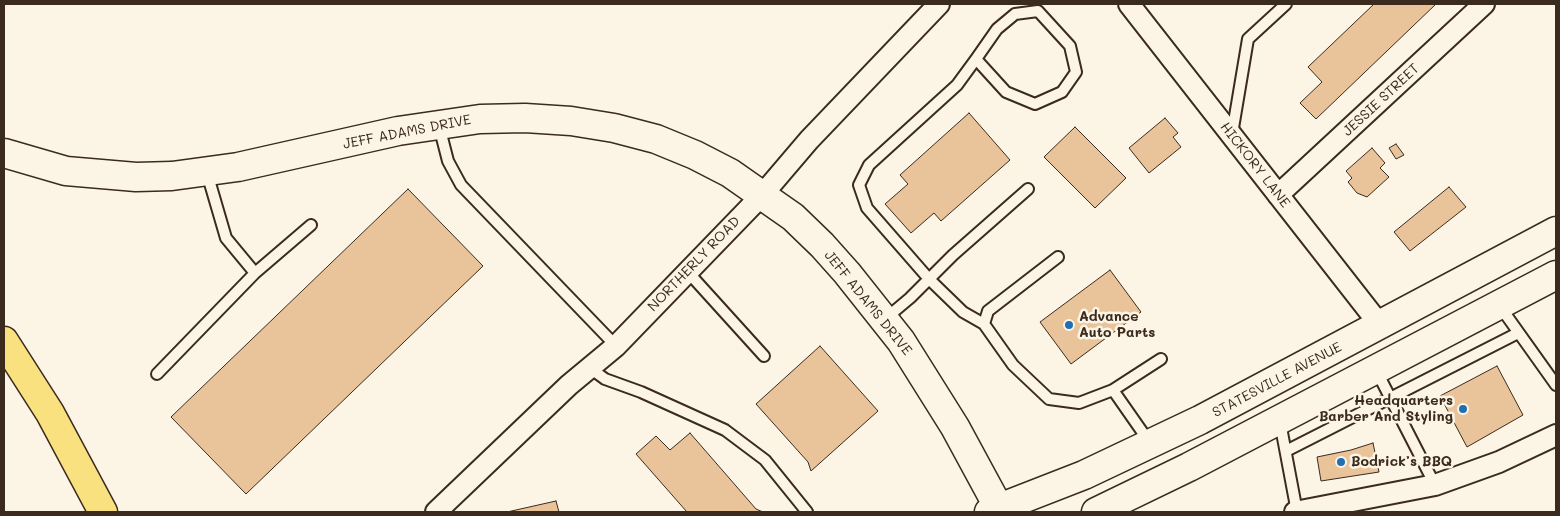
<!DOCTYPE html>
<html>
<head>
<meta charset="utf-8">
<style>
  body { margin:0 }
  #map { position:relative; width:1560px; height:516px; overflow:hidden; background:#fcf5e5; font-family:Mali,sans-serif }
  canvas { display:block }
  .frame { position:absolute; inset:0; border:5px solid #3b2a1e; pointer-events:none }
</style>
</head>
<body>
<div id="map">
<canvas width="1560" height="516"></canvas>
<div class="frame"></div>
</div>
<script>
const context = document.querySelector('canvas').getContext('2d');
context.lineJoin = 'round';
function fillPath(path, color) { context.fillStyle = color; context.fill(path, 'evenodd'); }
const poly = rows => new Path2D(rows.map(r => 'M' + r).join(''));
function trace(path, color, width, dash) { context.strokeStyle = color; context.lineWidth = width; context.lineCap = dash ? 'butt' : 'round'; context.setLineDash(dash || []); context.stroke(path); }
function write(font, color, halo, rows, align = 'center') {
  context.font = font + ' Mali,sans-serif'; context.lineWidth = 5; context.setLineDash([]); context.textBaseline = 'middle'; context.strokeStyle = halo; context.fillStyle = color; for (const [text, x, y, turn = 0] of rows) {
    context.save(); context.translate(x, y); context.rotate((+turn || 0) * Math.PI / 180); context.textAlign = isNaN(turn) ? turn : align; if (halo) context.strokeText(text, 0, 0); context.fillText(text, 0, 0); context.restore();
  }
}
const building = poly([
  [1374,4,1436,4,1316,119,1300,103,1322,82,1308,67,1374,4],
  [969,113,1010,160,941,221,934,213,911,233,885,204,908,184,900,175,969,113],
  [1165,118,1178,133,1173,137,1181,147,1149,173,1129,148,1165,118],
  [1075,127,1126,178,1095,208,1044,157,1075,127],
  [1396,144,1404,155,1396,159,1389,148,1396,144],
  [1372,148,1385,163,1380,168,1389,177,1367,197,1357,193,1348,182,1352,178,1346,171,1372,148],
  [1449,187,1466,207,1410,251,1394,232,1449,187],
  [408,189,483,266,246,494,171,417,408,189],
  [1110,270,1141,312,1071,364,1040,322,1110,270],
  [820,346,878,411,811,471,808,462,756,404,820,346],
  [1497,366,1523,415,1467,447,1440,396,1497,366],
  [690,433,756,509,763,512,687,512,636,454,656,436,670,450,690,433],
  [1373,443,1379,472,1321,481,1317,457,1351,450,1373,443],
  [556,501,559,512,507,512,556,501]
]);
const lane = poly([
  [976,59,1006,92,1035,104,1062,92,1076,72,1070,46,1038,11,1015,14,997,29,976,59,957,85,869,165,859,185,867,208,929,279,963,312,984,324],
  [439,126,448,161,461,185,616,346],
  [1232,134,1248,39,1286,4],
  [1058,257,988,311,984,324,1013,365,1049,399,1079,403,1113,390,1161,359],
  [687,271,764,356],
  [255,273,311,225],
  [1499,305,1556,385],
  [885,319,910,298,953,255,1028,189],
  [590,368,605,379,641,392,725,430,765,460,807,512],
  [1376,370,1435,485],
  [157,374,255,273,226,238,207,173],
  [1113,390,1150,443],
  [1280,422,1297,512],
  [1286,451,1518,333]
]);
const street = poly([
  [1129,4,1380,325],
  [1278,195,1484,4],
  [436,512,569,385,616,346,763,194,809,140,939,4],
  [1295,512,1435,485,1499,462,1556,435]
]);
const secondary = poly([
  [4,153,66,171,136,177,172,176,238,167,398,131,480,119,525,118,571,121,614,128,656,139,695,155,730,173,793,217,822,245,847,273,901,341,955,427,1001,512],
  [989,512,1084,475,1200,420,1556,231],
  [1096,512,1189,467,1556,275]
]);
const highway = poly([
  [4,341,50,413,103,512]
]);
const markers = [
  [1069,325,5,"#1f6fb2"],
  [1463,409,5,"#1f6fb2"],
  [1341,462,5,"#1f6fb2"]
];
const streetNames = [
  ["JESSIE STREET",1381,100,-43],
  ["JEFF ADAMS DRIVE",407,132,-11],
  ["HICKORY LANE",1255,165,52],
  ["NORTHERLY ROAD",694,264,-46],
  ["JEFF ADAMS DRIVE",868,303,51],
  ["STATESVILLE AVENUE",1277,380,-28]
];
const poiNames = [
  ["Advance",1079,317],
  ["Auto Parts",1079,333],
  ["Headquarters",1453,401,"right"],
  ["Barber And Styling",1453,417,"right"],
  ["Bodrick’s BBQ",1351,462]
];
fillPath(building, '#e9c39a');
trace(building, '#3b2a1e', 1);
trace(lane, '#3b2a1e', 14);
trace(street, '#3b2a1e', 24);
trace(secondary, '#3b2a1e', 31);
trace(highway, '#3b2a1e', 31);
trace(lane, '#fcf5e5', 10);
trace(street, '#fcf5e5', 20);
trace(secondary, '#fcf5e5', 28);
trace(highway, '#fae180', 28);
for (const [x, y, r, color] of markers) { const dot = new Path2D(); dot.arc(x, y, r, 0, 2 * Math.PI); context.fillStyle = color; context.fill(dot); trace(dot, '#fcf5e5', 2); }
write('14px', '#3b2a1e', '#fcf5e5', streetNames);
write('bold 14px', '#3b2a1e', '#fcf5e5', poiNames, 'left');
</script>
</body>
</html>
